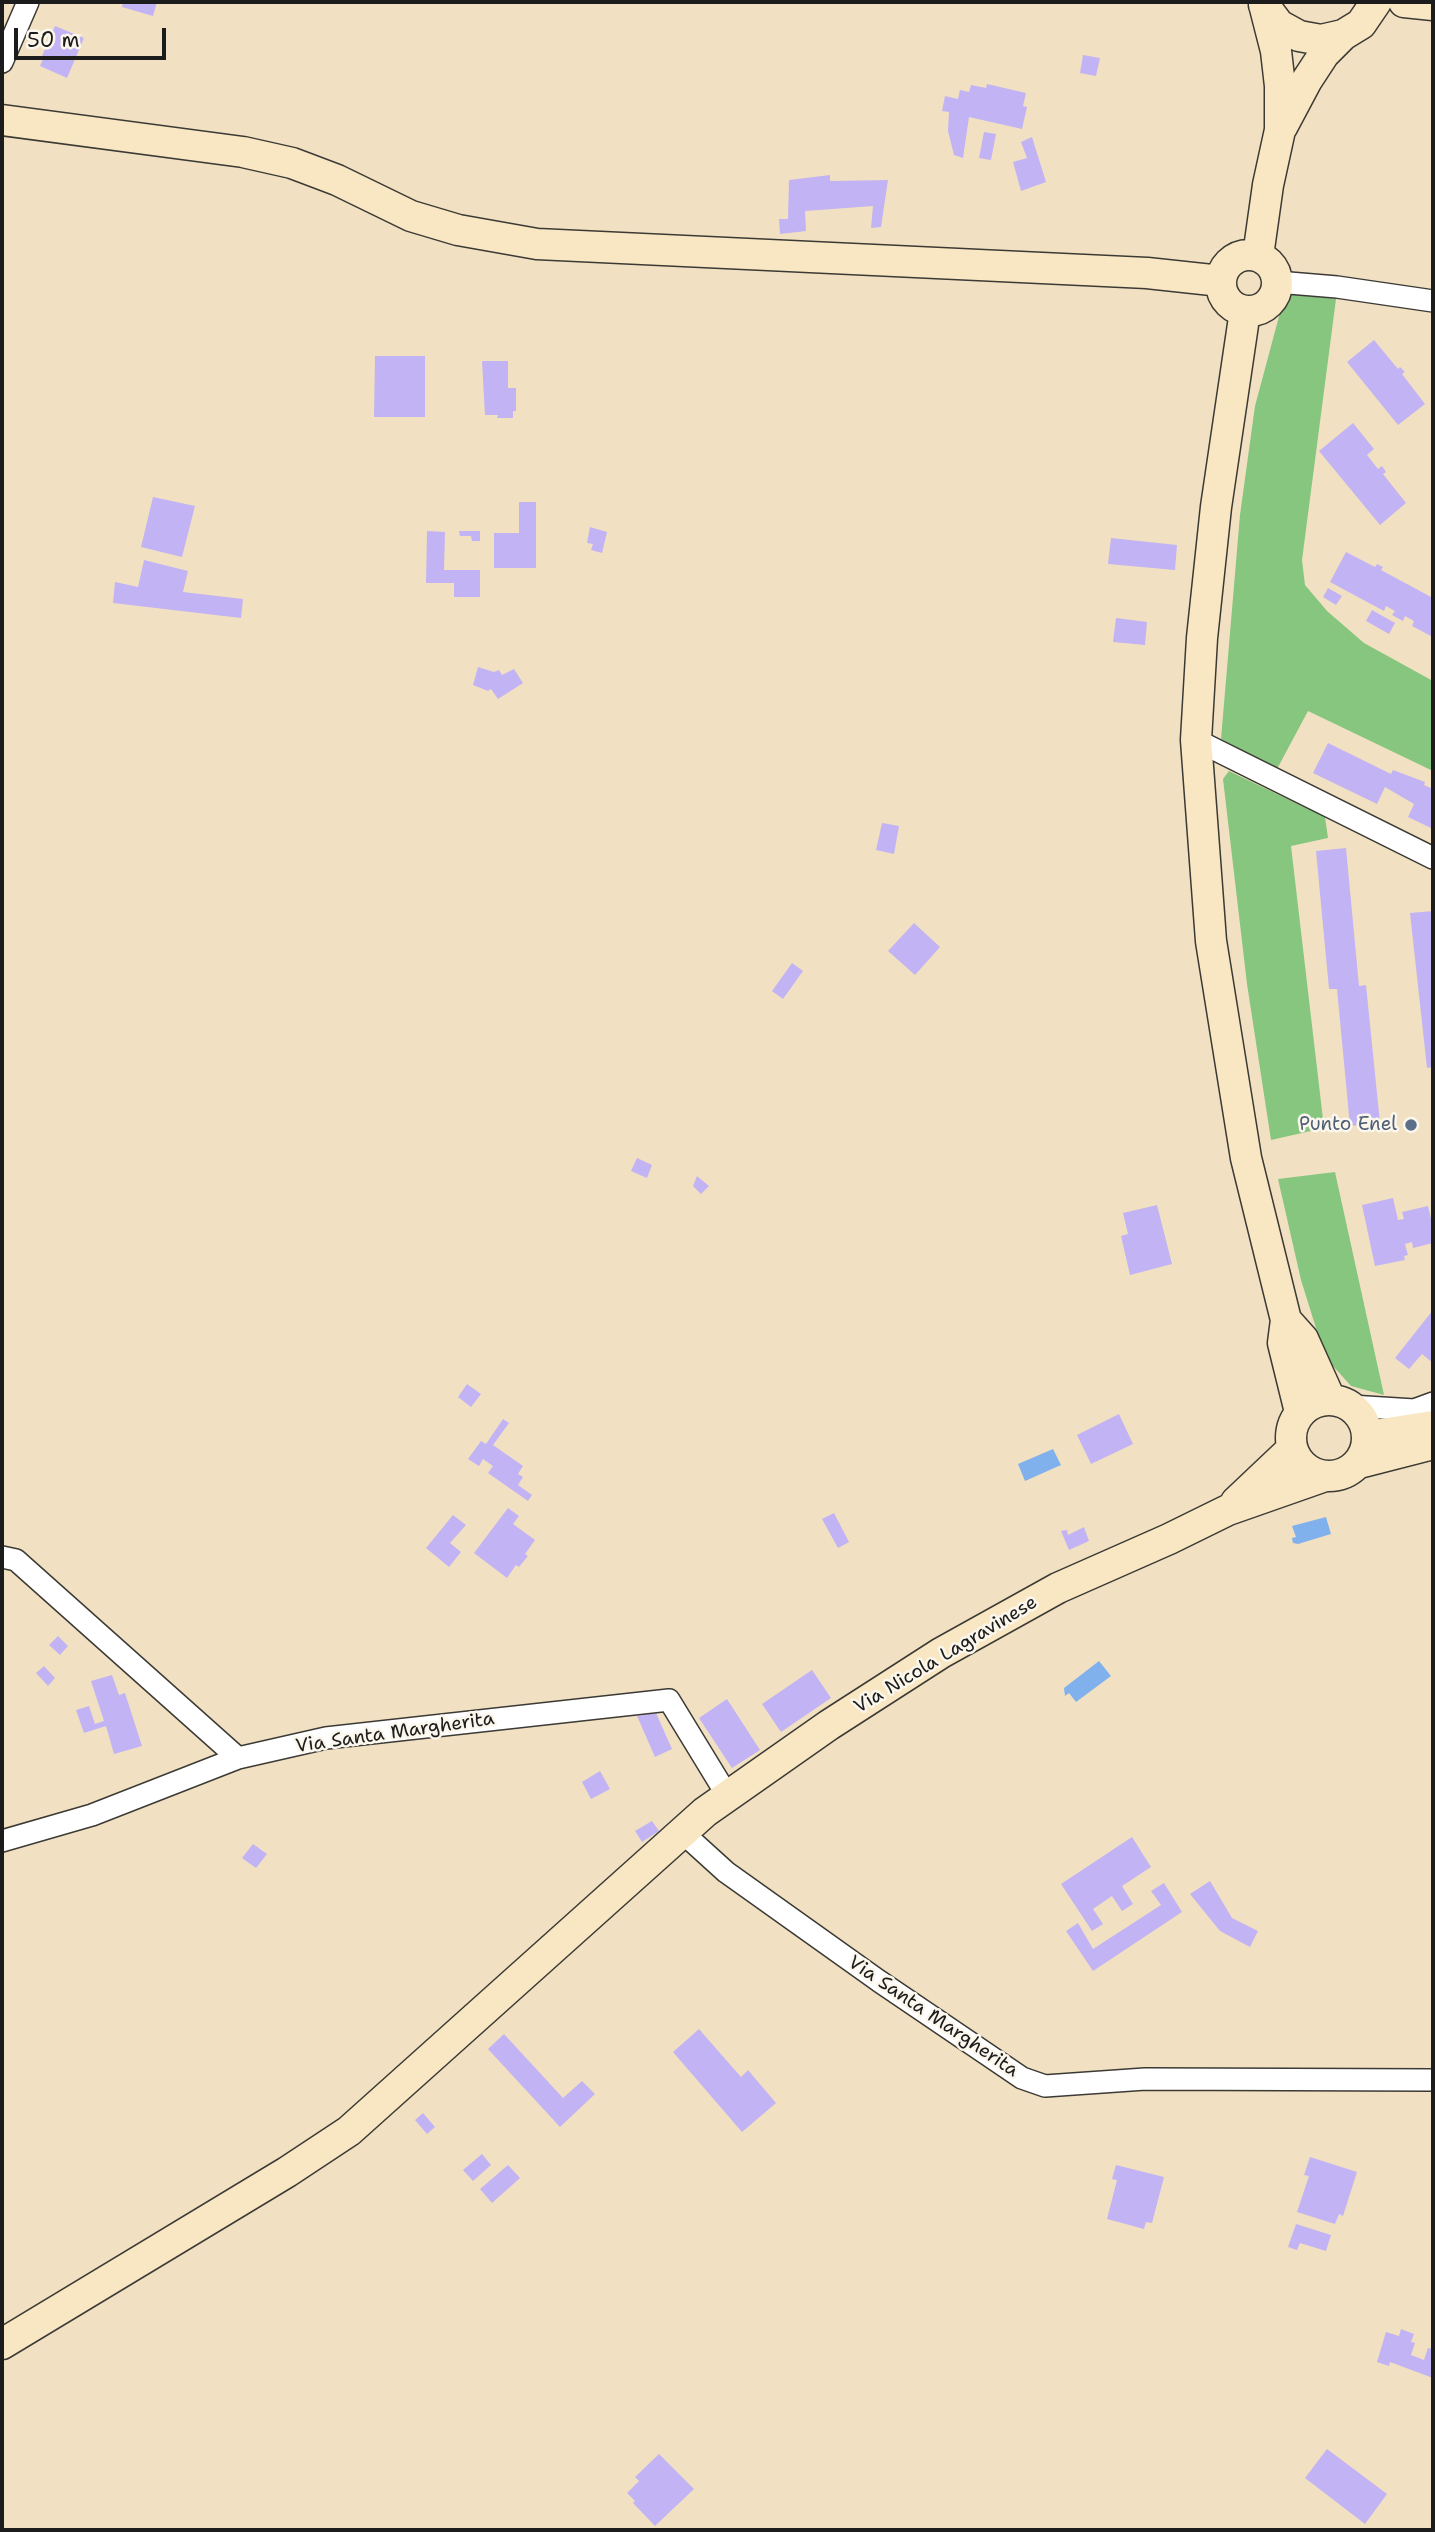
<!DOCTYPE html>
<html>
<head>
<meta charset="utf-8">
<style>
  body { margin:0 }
  #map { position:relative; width:1435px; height:2532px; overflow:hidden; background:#f1e1c2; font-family:"Shantell Sans",sans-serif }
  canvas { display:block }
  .frame { position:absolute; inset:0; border:4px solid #1c1c1c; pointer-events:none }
  .scale { position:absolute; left:14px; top:28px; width:152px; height:32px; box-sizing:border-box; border:4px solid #1c1c1c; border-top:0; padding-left:9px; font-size:21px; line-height:24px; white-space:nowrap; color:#1c1c1c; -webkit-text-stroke:5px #fbf7ec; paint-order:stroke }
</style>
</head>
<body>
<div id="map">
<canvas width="1435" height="2532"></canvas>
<div class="frame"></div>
<div class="scale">50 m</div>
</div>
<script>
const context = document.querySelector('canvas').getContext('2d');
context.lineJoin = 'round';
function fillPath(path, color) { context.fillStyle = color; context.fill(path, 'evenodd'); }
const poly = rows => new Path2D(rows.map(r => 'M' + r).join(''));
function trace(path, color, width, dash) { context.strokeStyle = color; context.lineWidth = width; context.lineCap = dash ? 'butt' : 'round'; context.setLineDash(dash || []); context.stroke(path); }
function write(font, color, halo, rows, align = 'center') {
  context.font = font + ' "Shantell Sans",sans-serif'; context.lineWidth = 5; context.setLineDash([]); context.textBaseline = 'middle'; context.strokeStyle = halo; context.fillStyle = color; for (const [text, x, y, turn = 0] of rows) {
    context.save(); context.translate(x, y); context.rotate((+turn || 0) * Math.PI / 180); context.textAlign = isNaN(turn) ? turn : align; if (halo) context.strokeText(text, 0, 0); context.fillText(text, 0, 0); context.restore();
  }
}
const green = poly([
  [1285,294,1336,299,1302,560,1305,585,1327,611,1364,643,1433,681,1433,771,1308,711,1277,769,1221,739,1240,515,1255,406],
  [1229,771,1325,817,1328,838,1291,846,1324,1128,1271,1140,1247,984,1223,779],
  [1335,1172,1384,1395,1351,1386,1325,1357,1301,1280,1278,1179]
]);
const water = poly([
  [1053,1449,1061,1465,1025,1481,1018,1464],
  [1326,1517,1331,1534,1298,1544,1293,1543,1292,1538,1296,1537,1292,1526],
  [1099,1661,1111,1676,1076,1702,1069,1693,1065,1696,1064,1688]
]);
const building = poly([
  [123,2,157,2,153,16,122,7],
  [55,26,84,38,67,78,40,66,44,57,42,56],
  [1083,55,1100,58,1096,76,1080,73],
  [987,84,1026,93,1023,106,1027,107,1022,129,969,117,963,158,954,155,948,131,949,112,942,111,945,96,958,99,960,90,969,92,971,85,986,88],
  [984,132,996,134,991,160,979,158],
  [1032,137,1046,182,1021,191,1013,162,1027,158,1021,142],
  [830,175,830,181,888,180,881,227,871,228,873,206,805,211,806,231,780,234,779,219,788,219,789,180],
  [1374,340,1398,369,1400,367,1405,372,1402,374,1425,404,1398,425,1347,362],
  [375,356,425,356,425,417,374,417],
  [482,361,508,361,508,388,516,388,516,411,513,411,513,418,497,418,498,415,485,415],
  [1353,423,1374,449,1367,455,1378,469,1382,466,1386,472,1383,474,1406,503,1380,525,1319,451],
  [153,497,195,506,182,557,141,547],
  [519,502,536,502,536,568,494,568,494,533,519,533],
  [590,527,607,532,602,553,591,550,593,544,587,543],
  [427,531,445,532,444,570,480,570,480,597,454,597,454,583,426,583],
  [459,531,480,531,480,541,472,541,471,536,460,536],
  [1111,538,1177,545,1175,570,1108,564],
  [1346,552,1375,567,1377,564,1383,567,1381,570,1433,598,1433,637,1412,626,1414,621,1405,616,1403,621,1392,615,1395,611,1386,606,1384,611,1330,582],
  [144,560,188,571,183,592,243,599,241,618,113,603,115,582,138,587],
  [1328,588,1342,596,1336,605,1323,597],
  [1372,610,1395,623,1389,634,1366,621],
  [1116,618,1147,622,1145,645,1113,642],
  [478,667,494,672,499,670,502,675,514,669,523,683,498,699,491,689,488,691,473,685],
  [1328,743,1391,774,1393,770,1425,782,1424,785,1433,789,1433,829,1408,817,1414,804,1385,787,1377,804,1313,773],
  [882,823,899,826,894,854,876,850],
  [1346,848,1359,986,1366,985,1380,1123,1350,1126,1337,989,1329,989,1316,851],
  [1433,911,1433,1067,1427,1068,1410,913],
  [914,923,940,947,915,975,888,951],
  [792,963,803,971,783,999,772,991],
  [637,1158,652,1165,647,1178,631,1171],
  [697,1176,709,1186,701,1194,693,1186],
  [1393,1198,1398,1220,1404,1219,1402,1212,1428,1206,1433,1227,1433,1243,1413,1248,1412,1242,1405,1244,1408,1255,1404,1256,1405,1260,1375,1266,1362,1205],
  [1157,1205,1172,1264,1130,1275,1121,1236,1128,1234,1123,1213],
  [1433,1310,1433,1363,1422,1354,1409,1369,1395,1358],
  [467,1384,481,1394,471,1407,458,1397],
  [1119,1414,1133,1444,1091,1464,1077,1435],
  [503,1419,509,1423,493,1445,523,1466,518,1474,523,1477,518,1485,532,1495,528,1501,488,1473,493,1466,483,1459,479,1466,468,1459,481,1441,486,1444],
  [508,1508,519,1516,513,1524,535,1540,525,1554,528,1556,519,1567,516,1565,507,1578,474,1553],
  [834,1513,849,1542,838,1548,822,1519],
  [453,1515,466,1525,450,1543,461,1552,449,1567,426,1548],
  [1084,1527,1089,1541,1069,1550,1061,1531,1067,1530,1068,1535],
  [58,1636,68,1646,60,1655,49,1645],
  [44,1666,55,1678,48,1686,36,1673],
  [812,1670,831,1698,781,1732,762,1704],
  [112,1675,119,1695,125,1693,142,1746,114,1754,106,1726,84,1733,76,1710,89,1706,95,1724,104,1721,91,1681],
  [727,1699,760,1750,732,1768,699,1718],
  [656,1713,672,1749,655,1757,637,1716],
  [600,1771,610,1789,591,1799,582,1782],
  [652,1821,659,1831,642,1842,635,1831],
  [1132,1837,1151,1867,1122,1886,1133,1904,1122,1911,1112,1896,1093,1909,1103,1924,1092,1931,1061,1884],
  [253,1844,267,1854,256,1868,242,1858],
  [1210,1881,1232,1918,1258,1931,1250,1947,1220,1931,1190,1894],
  [1164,1883,1182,1912,1093,1971,1066,1931,1078,1923,1093,1949,1161,1905,1151,1891],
  [699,2029,741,2077,748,2070,776,2103,742,2132,673,2052],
  [504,2034,563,2098,582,2081,595,2094,560,2127,488,2049],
  [423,2113,435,2127,427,2134,415,2120],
  [482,2154,491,2165,473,2181,463,2170],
  [1310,2157,1357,2172,1343,2216,1339,2214,1335,2224,1297,2212,1309,2176,1304,2175],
  [508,2165,520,2178,492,2203,480,2189],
  [1116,2165,1164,2177,1152,2223,1146,2222,1144,2229,1107,2219,1117,2180,1112,2179],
  [1296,2224,1331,2235,1326,2251,1300,2243,1297,2250,1288,2247],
  [1401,2329,1414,2334,1411,2342,1415,2343,1411,2355,1424,2360,1428,2348,1433,2349,1433,2378,1390,2362,1389,2366,1377,2362,1386,2332,1399,2336],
  [1327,2449,1387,2494,1365,2524,1305,2478],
  [659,2454,694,2489,655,2526,633,2503,635,2501,627,2493,639,2481,635,2477]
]);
const street = poly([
  [2,62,28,2],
  [1277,282,1337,287,1433,301],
  [1196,740,1433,858],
  [1351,1406,1414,1410,1433,1403],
  [2,1557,16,1560,238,1758,326,1738,669,1700,727,1795],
  [683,1833,726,1872,879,1981,1022,2078,1045,2086,1145,2079,1433,2080],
  [2,1841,92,1815,238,1758]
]);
const secondary = poly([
  [1404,2,1433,5],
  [1264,5,1279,25,1299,36,1321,40,1343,35,1361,24,1376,2],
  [2,120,243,152,292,163,337,180,411,216,458,230,537,244,1147,273,1221,281],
  [1282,127,1307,80,1324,54,1343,35],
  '1221 283a28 28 0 1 1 56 0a28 28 0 1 1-56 0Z',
  [1258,256,1268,185,1280,130,1280,86,1276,51,1265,8],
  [1245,311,1216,507,1202,638,1196,740,1211,941,1246,1158,1286,1320,1283,1343,1300,1412],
  [1286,1320,1303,1339,1330,1399],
  '1291 1438a38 38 0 1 1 76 0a38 38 0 1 1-76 0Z',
  [1368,1436,1433,1426],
  [1359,1463,1433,1444],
  [1236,1502,1292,1449],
  [2,2344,287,2172,349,2131,705,1812,829,1725,941,1653,1058,1588,1169,1539,1228,1510,1325,1476]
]);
const markers = [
  [1411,1125,7,"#5c6f8a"]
];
const serviceNames = [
  ["Punto Enel",1397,1125]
];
const streetNames = [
  ["Via Nicola Lagravinese",946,1655,-31],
  ["Via Santa Margherita",395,1733,-8],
  ["Via Santa Margherita",933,2017,34]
];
fillPath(green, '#86c67e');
fillPath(water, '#80b1ec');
fillPath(building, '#c2b3f4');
trace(street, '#3c3a35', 24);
trace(secondary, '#3c3a35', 33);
trace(street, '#fff', 21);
trace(secondary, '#f9e7c3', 30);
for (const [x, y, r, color] of markers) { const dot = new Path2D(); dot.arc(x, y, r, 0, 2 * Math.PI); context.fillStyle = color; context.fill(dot); trace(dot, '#fbf7ec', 2.5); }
write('19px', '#4e5e75', '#fbf7ec', serviceNames, 'right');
write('19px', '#1c1c1c', '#fbf7ec', streetNames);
</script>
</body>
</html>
